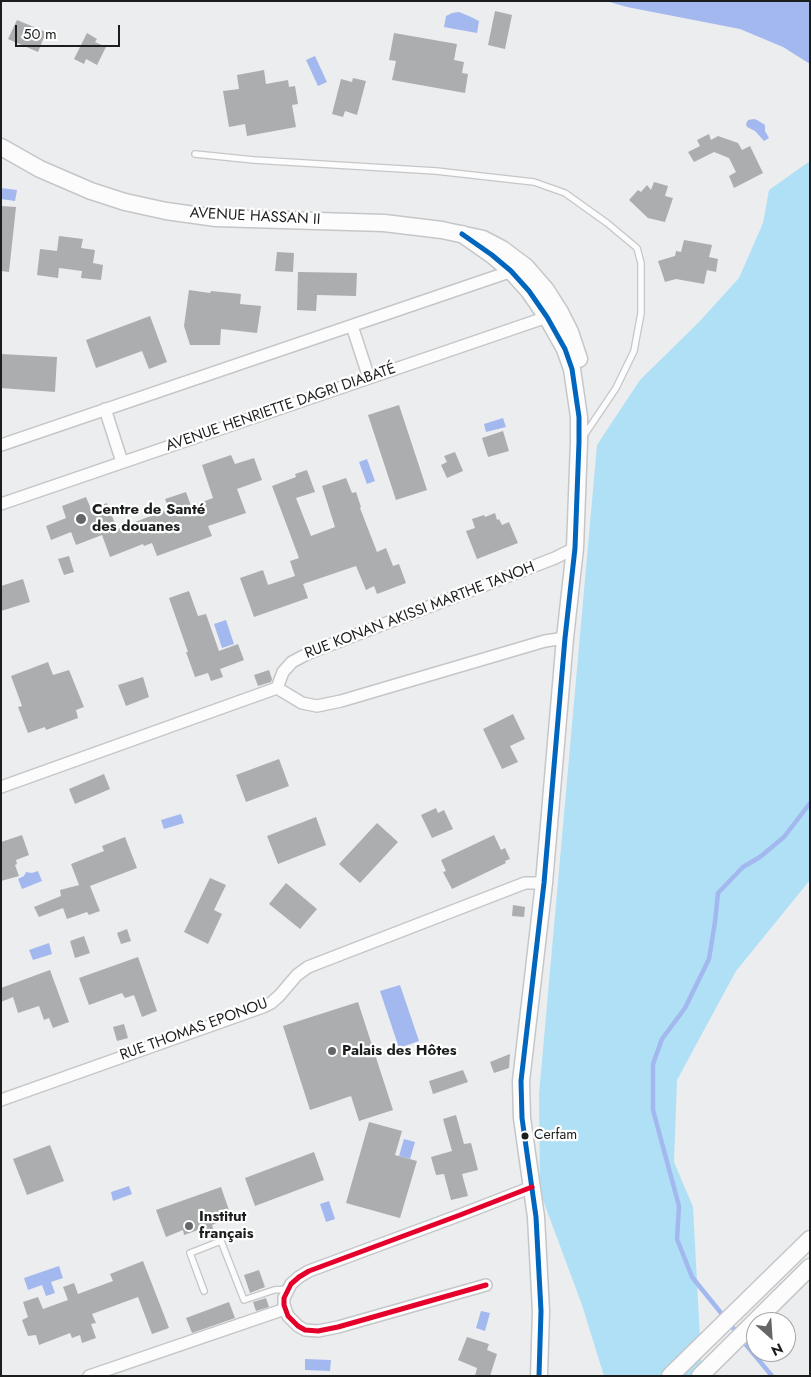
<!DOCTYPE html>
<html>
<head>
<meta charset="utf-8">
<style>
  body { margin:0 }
  #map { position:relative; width:811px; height:1377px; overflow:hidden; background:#ebedef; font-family:Jost,sans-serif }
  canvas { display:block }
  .frame { position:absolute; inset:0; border:2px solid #1c1e1e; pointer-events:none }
  .north { position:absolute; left:746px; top:1312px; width:50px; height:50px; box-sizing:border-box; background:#fff; border:1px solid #a4a5a5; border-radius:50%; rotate:154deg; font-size:14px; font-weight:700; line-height:20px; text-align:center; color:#1c1e1e }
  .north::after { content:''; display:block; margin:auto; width:18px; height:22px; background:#646667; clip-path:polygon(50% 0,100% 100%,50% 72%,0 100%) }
  .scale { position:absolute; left:15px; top:25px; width:105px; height:22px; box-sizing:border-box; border:2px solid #1c1e1e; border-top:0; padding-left:6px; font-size:15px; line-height:18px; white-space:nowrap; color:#1c1e1e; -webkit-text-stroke:4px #fff; paint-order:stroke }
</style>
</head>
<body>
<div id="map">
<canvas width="811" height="1377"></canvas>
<div class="frame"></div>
<div class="north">N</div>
<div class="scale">50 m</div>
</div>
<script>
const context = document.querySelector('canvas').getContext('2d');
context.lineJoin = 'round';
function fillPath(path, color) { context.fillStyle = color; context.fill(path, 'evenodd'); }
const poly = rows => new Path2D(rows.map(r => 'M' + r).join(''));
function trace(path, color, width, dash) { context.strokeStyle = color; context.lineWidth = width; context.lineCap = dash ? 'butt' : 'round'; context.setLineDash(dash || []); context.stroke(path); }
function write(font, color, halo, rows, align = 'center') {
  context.font = font + ' Jost,sans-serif'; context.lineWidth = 4.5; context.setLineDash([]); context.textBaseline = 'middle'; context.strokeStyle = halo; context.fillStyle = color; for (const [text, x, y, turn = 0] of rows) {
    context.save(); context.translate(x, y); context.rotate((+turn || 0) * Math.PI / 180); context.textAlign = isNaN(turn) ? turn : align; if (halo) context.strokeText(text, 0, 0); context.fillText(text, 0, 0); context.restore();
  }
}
const green = poly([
  [810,161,810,880,736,971,677,1080,674,1162,693,1207,702,1376,604,1376,582,1305,540,1192,539,1094,597,445,640,380,699,322,739,278,763,223,769,190]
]);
const water = poly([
  [606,1,810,1,810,64,783,47,740,29,627,7],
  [459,12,471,17,479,21,477,33,444,27,446,16,452,13],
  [315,56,327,82,318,86,306,60],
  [754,119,757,120,765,125,765,131,769,138,764,141,755,131,747,127,746,124,748,120],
  [1,188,17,190,15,201,1,199],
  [503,418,506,427,486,432,484,424],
  [367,459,375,481,367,484,359,462],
  [226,620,234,644,222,648,214,624],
  [181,814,184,823,164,829,161,820],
  [38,871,42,881,22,889,18,879,24,876,26,872,32,873],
  [49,943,52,954,33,960,29,950],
  [400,985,419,1041,399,1048,380,991],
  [404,1139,415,1142,410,1159,399,1156],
  [129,1186,132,1194,113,1201,111,1192],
  [329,1201,335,1219,326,1222,320,1204],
  [59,1266,63,1278,51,1282,55,1293,46,1296,42,1285,28,1290,24,1278],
  [481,1311,490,1313,485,1331,476,1328],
  [305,1359,331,1360,330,1371,305,1370]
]);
const stream = poly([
  [738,1334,692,1277,677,1239,679,1206,653,1110,653,1064,662,1039,685,1008,709,959,715,922,718,893,743,867,760,857,784,837,810,803],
  [742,1340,772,1376]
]);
const building = poly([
  [495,11,512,15,505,49,488,45],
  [17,20,46,32,38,52,8,39],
  [87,33,97,39,95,42,106,47,97,65,86,59,84,64,74,59],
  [394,33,457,44,454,60,464,62,462,73,468,74,465,93,392,80,396,61,389,60],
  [264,70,266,84,288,80,289,87,295,86,298,104,292,105,296,127,247,136,245,124,229,127,223,91,239,89,237,75],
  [353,78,366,81,357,115,345,111,343,117,332,114,341,79,352,82],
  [709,134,711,140,718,136,738,143,742,150,750,146,763,173,734,188,729,176,736,172,729,158,714,152,694,162,688,152,700,146,697,140],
  [654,182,668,186,665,196,673,198,665,222,648,218,629,200,638,190,641,192,647,185,651,190],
  [1,206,16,207,9,272,1,271],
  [59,236,83,239,81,248,95,250,93,263,103,265,101,280,81,278,82,271,59,268,58,278,37,275,40,249,57,251],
  [684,240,712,245,709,257,718,259,716,272,707,270,704,284,676,279,665,282,658,261,675,256,676,251,681,252],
  [277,252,294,253,293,272,275,271],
  [298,272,357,273,356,296,317,295,316,311,297,310],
  [189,290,210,293,211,291,241,294,240,304,261,306,257,333,221,329,220,345,190,345,184,326],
  [150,316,167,362,149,369,142,351,96,368,86,340],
  [1,354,57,357,55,392,1,388],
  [399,405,427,490,396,500,368,415],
  [503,431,509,451,488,457,482,438],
  [455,452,463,471,447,478,441,465,447,462,444,456],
  [231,455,235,464,254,458,262,480,237,489,246,513,208,526,212,536,157,556,152,543,144,546,143,544,110,557,102,535,76,545,71,532,51,540,46,526,66,518,62,506,86,497,91,509,107,503,117,529,169,509,165,499,186,492,191,506,213,498,202,465],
  [307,470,315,492,296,498,311,536,335,527,322,486,346,478,352,493,356,492,361,507,360,508,377,552,386,548,393,566,399,564,406,583,377,594,374,586,366,590,356,566,303,584,308,598,254,617,240,578,263,570,268,585,295,576,290,561,299,558,272,486,296,477,295,474],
  [495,513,497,520,499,519,502,525,509,522,518,543,477,559,466,531,475,528,472,519,484,515,485,517],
  [69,556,74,572,64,575,58,559],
  [23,579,30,602,1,611,1,586],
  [189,591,198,616,206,614,219,651,238,644,244,660,220,669,223,677,211,681,208,673,195,677,186,652,188,652,169,598],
  [48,662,53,675,69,670,84,707,76,710,78,718,46,730,45,727,28,733,18,707,22,706,11,676],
  [269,670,272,679,271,682,258,686,254,675],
  [143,677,149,697,126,706,118,685],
  [513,714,525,739,510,746,518,762,502,769,483,729],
  [279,759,289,786,246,802,236,775],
  [104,774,110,789,75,804,69,789],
  [436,808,438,813,444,810,453,829,432,838,421,815],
  [316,817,326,845,278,864,267,836],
  [377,823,398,842,360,883,339,864],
  [22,835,29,855,16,860,17,864,15,865,19,876,1,881,1,842],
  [494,835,501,850,505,848,510,859,505,861,506,863,452,889,443,872,446,871,441,860],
  [125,837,137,868,90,886,100,911,89,915,87,912,67,919,63,908,39,917,34,907,61,896,60,890,79,885,71,864,104,851,102,846],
  [210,878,226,885,214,910,222,914,208,944,184,932],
  [286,883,317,909,300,929,269,904],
  [513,905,525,907,524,917,512,916],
  [127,929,131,941,121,944,117,933],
  [84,936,90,953,75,958,70,941],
  [138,957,157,1011,142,1017,134,995,125,998,122,993,89,1005,79,978],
  [50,970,69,1022,53,1028,49,1018,44,1020,39,1006,18,1013,13,997,1,1002,1,988],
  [358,1002,393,1110,359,1121,351,1096,310,1110,283,1026],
  [124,1024,128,1038,117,1041,113,1027],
  [510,1054,509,1068,494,1073,490,1062],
  [463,1070,468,1082,433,1094,429,1081],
  [456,1115,464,1144,471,1143,478,1170,462,1174,468,1196,451,1200,444,1174,436,1175,431,1157,452,1151,443,1119],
  [369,1122,402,1131,395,1155,417,1161,400,1218,346,1203],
  [50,1145,64,1181,27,1195,13,1159],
  [314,1152,324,1180,255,1206,245,1178],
  [221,1187,230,1213,221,1216,222,1221,212,1225,214,1231,200,1236,198,1230,184,1235,183,1230,166,1237,156,1210],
  [143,1261,169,1328,152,1334,138,1297,92,1314,96,1323,91,1324,96,1338,82,1343,80,1335,72,1338,70,1333,39,1345,36,1335,28,1336,22,1320,28,1317,23,1302,38,1297,43,1309,68,1300,63,1287,74,1283,78,1294,113,1281,110,1274],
  [259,1270,265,1287,250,1293,244,1275],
  [266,1298,269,1307,256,1311,253,1302],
  [229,1302,235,1318,192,1333,186,1318],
  [467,1337,489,1344,487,1350,497,1354,490,1376,475,1376,477,1368,458,1360]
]);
const lane = poly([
  [195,154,254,160,436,171,534,182,565,193,607,223,637,248,641,263,641,313,634,351,616,388,583,437],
  [204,1291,190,1253,221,1241,244,1300,274,1290,288,1289]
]);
const street = poly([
  [352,326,369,378],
  [105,409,122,462],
  [1,445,515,270],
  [1,504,553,315],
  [277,688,302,703,317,706,341,701,545,641,565,638],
  [1,787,277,688,283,672,292,662,309,653,555,558,575,548],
  [1,1100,263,1007,271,1003,279,996,297,975,308,967,525,883,544,883],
  [486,1285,338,1327,318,1331,305,1330,298,1326,288,1316,284,1305,284,1298,291,1284,299,1277,309,1271,460,1215,532,1187],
  [89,1376,285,1309]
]);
const secondary = poly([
  [1,147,40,169,91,191,125,202,166,211,216,218,384,223,442,230,483,239,502,249,526,267,546,290,560,312,570,332,579,359],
  [462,234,492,255,511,271,529,291,547,317,565,349,572,369,579,417,579,442,575,548,565,638,544,883,521,1081,522,1118,536,1217,541,1311,539,1376],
  [670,1376,810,1239],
  [700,1376,810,1267]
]);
const bus1 = poly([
  [462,234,492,255,511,271,529,291,547,317,565,349,572,369,579,417,579,442,575,548,565,638,544,883,521,1081,522,1118,536,1217,541,1311,539,1376]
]);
const bus2 = poly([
  [486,1285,338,1327,318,1331,305,1330,298,1326,288,1316,284,1305,284,1298,291,1284,299,1277,309,1271,460,1215,532,1187]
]);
const markers = [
  [81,519,6,"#646667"],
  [332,1051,5,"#646667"],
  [525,1136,4.5,"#1c1e1e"],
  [189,1226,5,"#646667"]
];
const busNames = [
  ["Cerfam",534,1136]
];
const streetNames = [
  ["AVENUE HASSAN II",255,217,3],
  ["AVENUE HENRIETTE DAGRI DIABATÉ",281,408,-19],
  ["RUE KONAN AKISSI MARTHE TANOH",420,611,-21],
  ["RUE THOMAS EPONOU",194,1030,-20]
];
const poiNames = [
  ["Centre de Santé",92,510],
  ["des douanes",92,527],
  ["Palais des Hôtes",342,1051],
  ["Institut",199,1217],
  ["français",199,1234]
];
fillPath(green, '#b0e0f5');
fillPath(water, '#a3b8ee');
trace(stream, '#a3b8ee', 4.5);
fillPath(building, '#acadaf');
trace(lane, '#c5c6c8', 8);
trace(street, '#c5c6c8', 14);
trace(secondary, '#c5c6c8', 19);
trace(lane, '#fcfcfd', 5.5);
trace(street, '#fcfcfd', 11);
trace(secondary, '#fcfcfd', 16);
trace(bus1, '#0065bd', 5);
trace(bus2, '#e4002b', 5);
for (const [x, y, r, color] of markers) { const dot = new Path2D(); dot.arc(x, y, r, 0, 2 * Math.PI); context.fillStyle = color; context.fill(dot); trace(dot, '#fff', 2); }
write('14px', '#1c1e1e', '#fff', busNames, 'left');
write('15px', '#1c1e1e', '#fff', streetNames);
write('bold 15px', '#1c1e1e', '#fff', poiNames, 'left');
</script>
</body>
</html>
